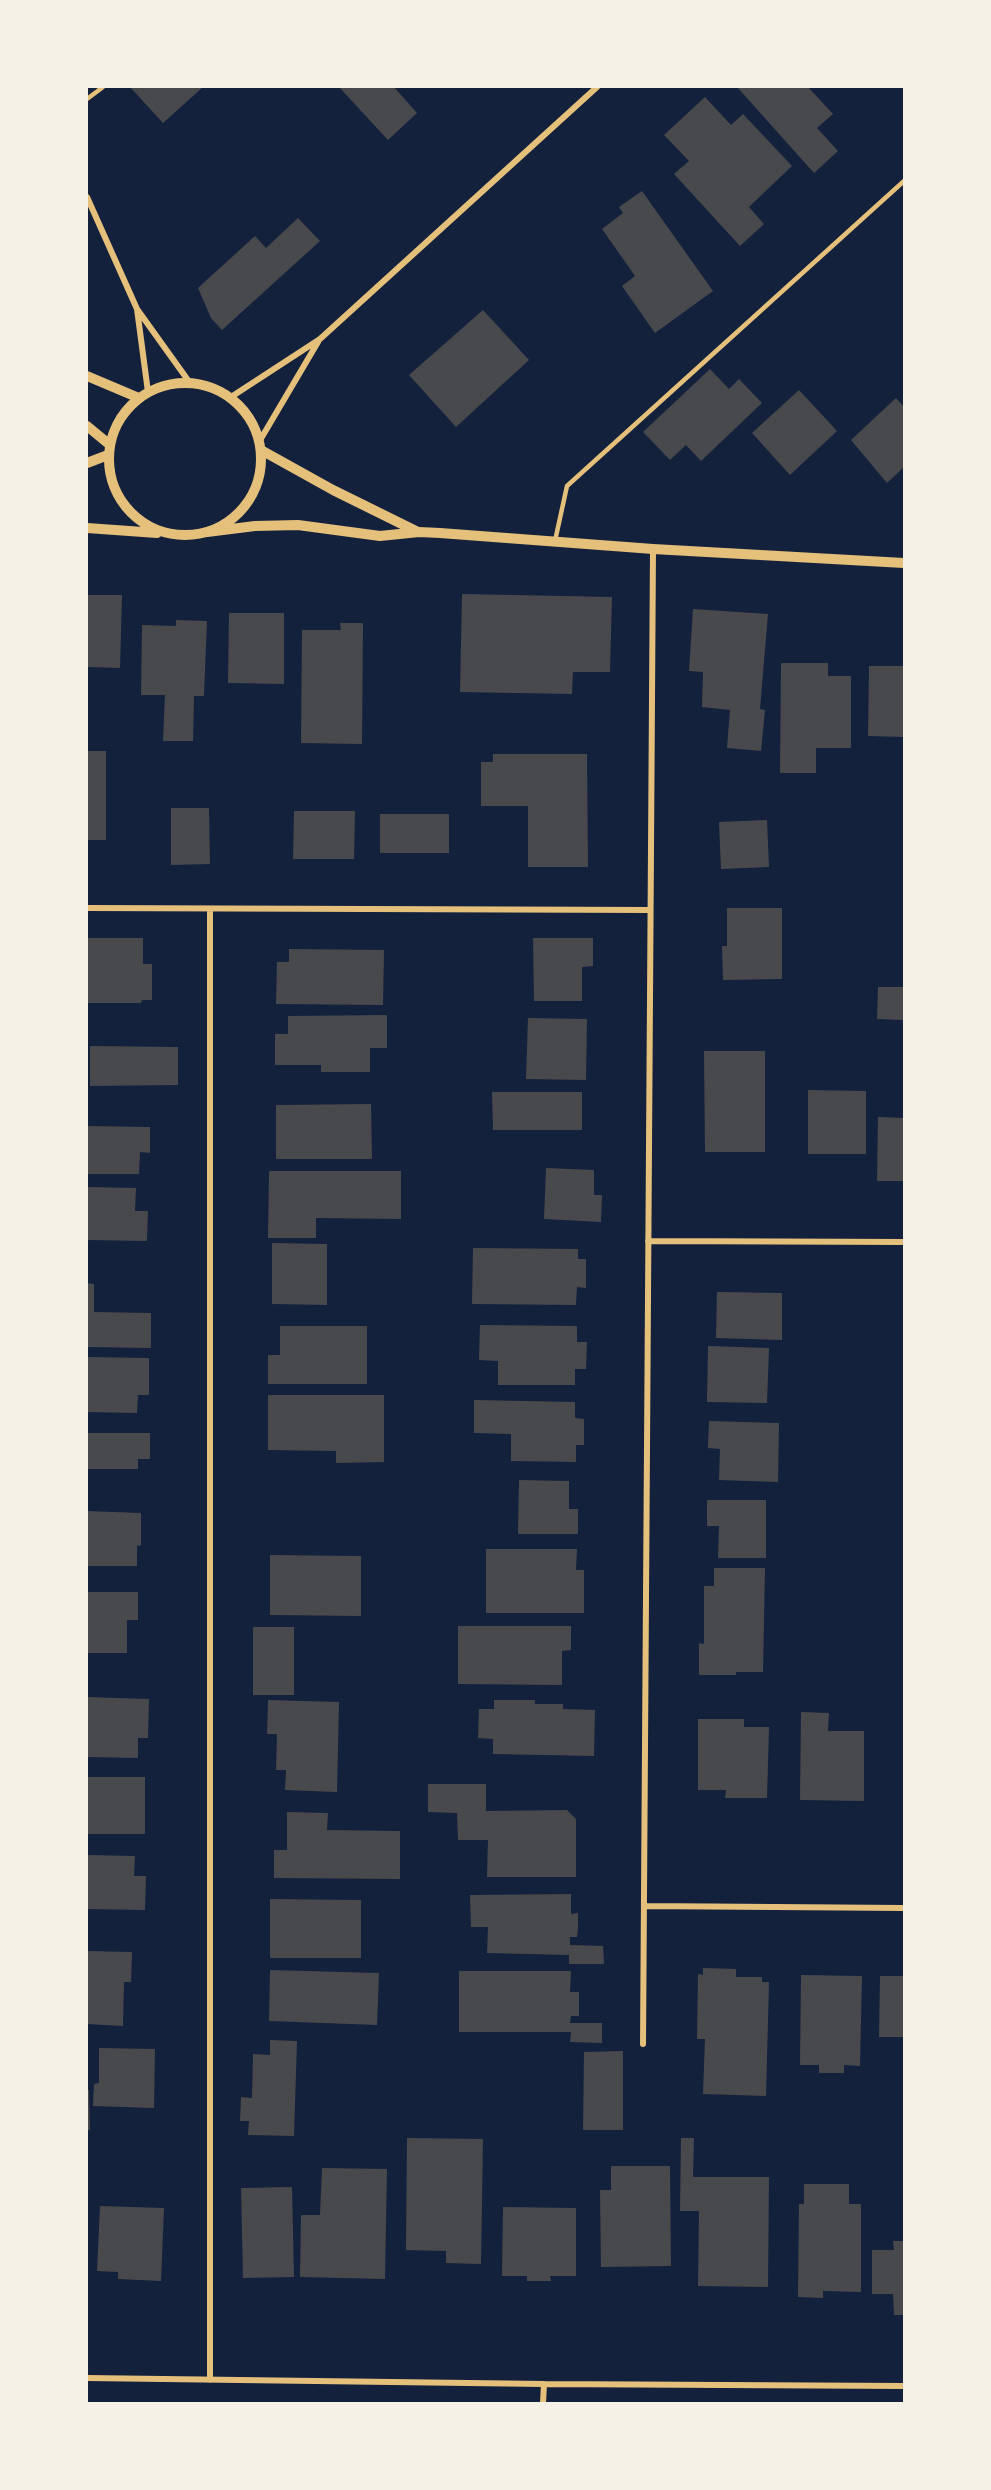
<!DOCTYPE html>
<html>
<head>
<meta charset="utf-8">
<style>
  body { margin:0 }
  #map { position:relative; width:991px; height:2490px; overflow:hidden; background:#14213d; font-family:Helvetica,sans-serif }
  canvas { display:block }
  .frame { position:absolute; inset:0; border:88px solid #f6f1e7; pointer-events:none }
</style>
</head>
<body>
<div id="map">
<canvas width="991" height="2490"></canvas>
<div class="frame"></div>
</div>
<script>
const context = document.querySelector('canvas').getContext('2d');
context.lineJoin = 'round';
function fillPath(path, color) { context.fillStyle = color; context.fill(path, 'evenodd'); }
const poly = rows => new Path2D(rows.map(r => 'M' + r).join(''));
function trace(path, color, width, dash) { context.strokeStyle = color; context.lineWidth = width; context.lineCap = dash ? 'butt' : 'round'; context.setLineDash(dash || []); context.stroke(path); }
const building = poly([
  [130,87,203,87,163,123],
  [339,87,394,87,417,113,388,140],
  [737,87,808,87,833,114,817,128,838,151,814,173],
  [705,97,731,125,743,114,792,166,749,207,764,224,740,246,674,174,689,161,664,135],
  [642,191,713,291,655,333,622,286,635,276,602,229,623,213,619,207],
  [298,218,320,241,222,330,211,318,198,288,255,236,266,248],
  [483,310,529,360,456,427,409,375],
  [710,369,729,389,739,379,762,403,701,461,686,445,670,460,643,432],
  [799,390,837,431,790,475,752,433],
  [896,398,904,407,904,467,887,483,851,440],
  [462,594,612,597,610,672,573,672,572,694,460,692],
  [87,595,122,595,120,668,87,667],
  [693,609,768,614,760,709,765,710,761,751,727,748,730,710,702,707,703,672,689,671],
  [229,613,284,613,284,684,228,683],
  [176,620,207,621,204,696,194,696,193,741,163,741,165,695,141,695,142,625,176,626],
  [340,623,363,623,362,744,301,743,302,630,341,630],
  [781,663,828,663,828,676,851,676,851,748,816,748,816,773,780,773],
  [869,666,904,666,904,737,868,736],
  [87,751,106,751,106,840,87,840],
  [493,754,587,754,588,867,528,867,528,806,481,806,481,762,493,762],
  [171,808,209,808,210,864,171,865],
  [294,811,355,811,354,859,293,859],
  [380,814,449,814,449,853,380,853],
  [767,820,769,867,721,869,719,822],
  [727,908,782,908,782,979,723,980,722,946,727,946],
  [87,938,143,938,143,964,152,964,152,1000,142,1000,141,1003,87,1003],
  [533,938,593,938,593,966,582,967,582,1001,534,1001],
  [289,949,384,950,383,1005,276,1004,277,962,289,962],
  [878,987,904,987,904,1020,877,1019],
  [387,1015,387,1048,370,1048,370,1072,321,1072,321,1065,275,1065,275,1034,288,1034,288,1016],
  [528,1018,587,1019,586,1080,526,1079],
  [90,1046,178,1047,178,1085,90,1086],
  [704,1051,765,1051,765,1152,705,1152],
  [808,1090,866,1091,866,1154,808,1154],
  [492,1092,582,1092,582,1130,493,1130],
  [371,1104,372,1159,276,1159,276,1105],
  [878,1117,904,1118,904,1181,877,1181],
  [87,1126,150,1127,150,1153,140,1152,139,1174,87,1174],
  [546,1168,594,1170,594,1195,602,1195,601,1222,544,1219],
  [269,1171,401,1171,401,1219,316,1218,316,1238,268,1238],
  [87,1187,136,1188,135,1211,148,1211,147,1241,87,1240],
  [272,1243,327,1244,327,1305,272,1304],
  [473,1248,578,1249,578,1259,586,1259,586,1288,577,1287,576,1305,472,1304],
  [87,1283,94,1284,94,1312,151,1313,151,1348,87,1347],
  [717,1292,782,1293,782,1340,716,1338],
  [480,1325,577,1326,577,1342,587,1342,586,1369,575,1369,575,1385,498,1385,498,1361,479,1360],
  [280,1326,367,1326,367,1384,268,1384,268,1355,280,1355],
  [708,1346,769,1348,767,1403,707,1402],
  [87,1357,149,1358,149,1395,138,1395,137,1413,87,1412],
  [268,1395,384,1395,384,1462,336,1463,336,1451,268,1450],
  [474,1400,575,1402,575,1418,584,1419,584,1445,576,1445,576,1462,511,1461,511,1434,474,1433],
  [709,1421,779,1423,778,1482,719,1480,720,1449,708,1448],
  [87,1433,150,1433,150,1459,138,1459,138,1469,87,1469],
  [519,1480,569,1481,569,1509,578,1509,578,1534,518,1534],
  [707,1500,766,1500,766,1558,718,1558,719,1526,707,1526],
  [87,1511,141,1513,141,1545,137,1546,137,1566,87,1566],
  [486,1549,577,1549,576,1570,584,1570,584,1613,486,1613],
  [270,1555,361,1556,361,1616,270,1615],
  [714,1568,765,1568,763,1672,736,1672,736,1675,699,1675,699,1643,704,1644,704,1586,714,1586],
  [87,1592,138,1592,138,1620,127,1620,127,1653,87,1653],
  [458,1626,571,1626,571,1650,562,1651,562,1685,458,1684],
  [253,1627,294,1627,294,1695,253,1695],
  [87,1697,149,1699,148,1738,138,1738,138,1758,87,1757],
  [268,1700,339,1702,337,1792,285,1790,286,1770,276,1770,277,1734,267,1734],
  [494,1700,535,1700,535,1704,563,1704,563,1709,595,1710,594,1756,493,1754,493,1739,478,1738,479,1709,494,1709],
  [801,1712,829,1713,828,1731,864,1731,864,1801,800,1800],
  [698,1719,744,1719,744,1727,769,1727,767,1798,725,1798,726,1790,698,1790],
  [87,1777,145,1777,145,1834,87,1834],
  [428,1784,486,1784,486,1811,567,1810,576,1819,576,1877,487,1877,488,1840,458,1840,457,1813,428,1812],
  [287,1812,328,1813,327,1830,400,1831,400,1879,274,1878,274,1850,287,1850],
  [87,1855,135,1856,134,1876,146,1876,145,1910,87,1909],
  [571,1894,571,1914,578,1913,578,1928,577,1937,570,1937,570,1945,603,1946,604,1964,569,1964,569,1955,487,1953,488,1927,471,1927,470,1895],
  [270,1899,361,1900,361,1958,270,1958],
  [87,1951,132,1952,131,1982,124,1982,123,2026,87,2024],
  [703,1968,736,1969,736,1977,762,1977,762,1982,769,1982,766,2096,703,2094,705,2039,697,2039,698,1974,703,1975],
  [270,1970,379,1973,377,2025,269,2021],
  [459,1971,571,1971,570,1992,579,1992,579,2016,571,2016,570,2023,602,2023,602,2043,570,2042,571,2032,459,2032],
  [801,1975,862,1976,860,2066,844,2065,844,2073,819,2073,819,2065,800,2065],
  [880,1976,904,1976,904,2037,879,2037],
  [270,2040,297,2041,294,2136,248,2135,249,2121,240,2121,241,2097,252,2098,253,2054,270,2055],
  [99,2048,155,2049,154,2108,93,2106,94,2084,99,2083],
  [623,2051,623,2130,583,2130,584,2052],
  [87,2090,89,2090,90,2130,87,2130],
  [407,2138,483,2139,481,2264,446,2263,446,2251,406,2250],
  [681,2138,694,2138,693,2177,769,2177,768,2287,698,2286,699,2211,680,2211],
  [611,2166,670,2166,671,2266,601,2267,600,2190,611,2190],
  [322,2168,387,2169,385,2279,300,2277,301,2215,320,2215],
  [804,2184,849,2184,849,2204,861,2204,861,2292,823,2291,823,2298,798,2297,799,2204,804,2204],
  [292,2187,294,2277,243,2278,241,2188],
  [100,2206,164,2208,161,2281,118,2279,118,2272,97,2271],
  [503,2207,576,2208,576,2276,550,2276,551,2281,527,2281,527,2276,502,2276],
  [893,2241,904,2241,904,2315,894,2315,893,2294,872,2294,872,2250,894,2250]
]);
const service = poly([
  [87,99,103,87],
  [555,541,567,486,904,181]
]);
const minor = poly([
  [87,197,137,309,190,383],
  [137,309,148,392],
  [231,397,320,339,597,87],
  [259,442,318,342],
  [87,908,649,910],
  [648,1241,904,1242],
  [644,1906,904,1908],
  [643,2044,653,549],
  [87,2378,544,2384,904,2386],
  [210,2380,210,909],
  [543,2403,544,2384]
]);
const tertiary = poly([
  [87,376,139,398],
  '109 459a76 76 0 1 1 152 0a76 76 0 1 1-152 0Z',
  [87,426,110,445],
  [261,450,333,490,418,532],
  [87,463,108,455],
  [87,528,157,533],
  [207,532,255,526,298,525,380,536,419,532,440,533,653,549,904,563]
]);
fillPath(building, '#48494c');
trace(service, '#e5c07b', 4.5);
trace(minor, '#e5c07b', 6);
trace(tertiary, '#e5c07b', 10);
</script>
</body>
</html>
